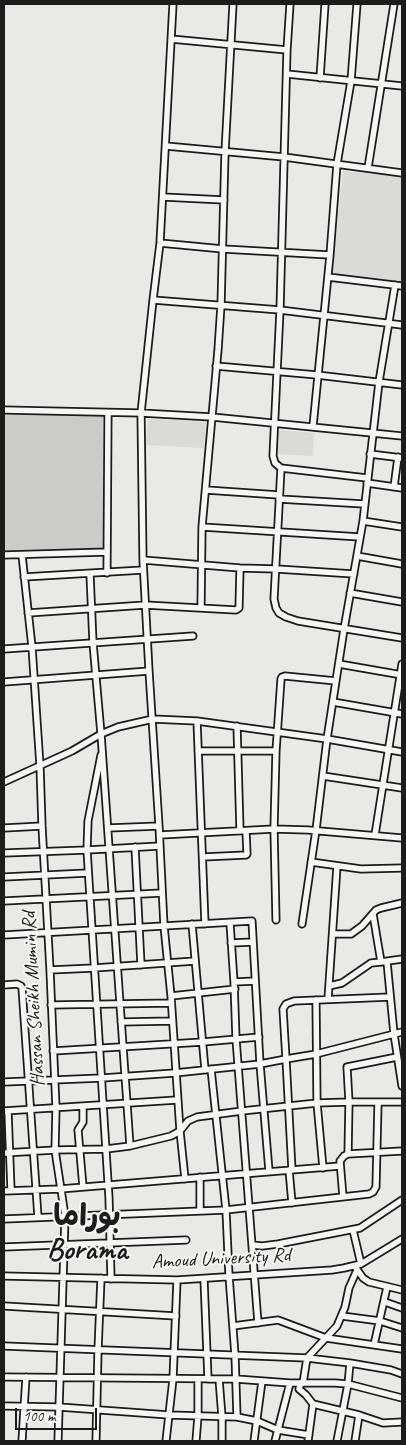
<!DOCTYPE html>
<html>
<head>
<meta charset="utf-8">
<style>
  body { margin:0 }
  #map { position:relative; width:406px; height:1445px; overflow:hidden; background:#e9e9e5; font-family:Caveat,sans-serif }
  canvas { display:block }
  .frame { position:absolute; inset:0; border:5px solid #1c1c1c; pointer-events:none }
  .scale { position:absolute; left:15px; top:1408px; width:82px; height:22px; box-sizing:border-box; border:2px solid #1c1c1c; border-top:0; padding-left:6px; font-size:15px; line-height:18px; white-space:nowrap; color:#1c1c1c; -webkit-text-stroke:4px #f6f6f2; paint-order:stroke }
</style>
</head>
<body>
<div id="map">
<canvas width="406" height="1445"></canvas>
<div class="frame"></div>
<div class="scale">100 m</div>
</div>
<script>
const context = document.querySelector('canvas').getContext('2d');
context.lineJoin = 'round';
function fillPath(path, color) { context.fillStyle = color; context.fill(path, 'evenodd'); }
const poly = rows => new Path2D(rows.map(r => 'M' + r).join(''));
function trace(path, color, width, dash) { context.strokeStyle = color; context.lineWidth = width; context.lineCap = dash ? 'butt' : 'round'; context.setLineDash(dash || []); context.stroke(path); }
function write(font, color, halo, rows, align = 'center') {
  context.font = font + ' Caveat,"Playpen Sans Arabic",sans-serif'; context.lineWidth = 4; context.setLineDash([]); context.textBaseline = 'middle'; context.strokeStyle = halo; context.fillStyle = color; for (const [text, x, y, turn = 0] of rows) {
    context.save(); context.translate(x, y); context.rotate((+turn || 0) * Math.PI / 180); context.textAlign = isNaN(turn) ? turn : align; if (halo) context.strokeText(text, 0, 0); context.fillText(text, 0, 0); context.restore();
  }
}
const built = poly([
  [343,171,402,176,402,283,332,273],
  [148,419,206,421,204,448,146,445],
  [278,430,314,433,313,456,276,454]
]);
const green = poly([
  [4,415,103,415,103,549,4,552]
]);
const minor = poly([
  [173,4,160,243,153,300,280,310,402,325],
  [290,4,287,50,280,310,273,456,275,463,281,468,274,599,276,608,279,613,286,617,298,621,402,638],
  [171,39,287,50],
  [287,74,402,86],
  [320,78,325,4],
  [166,146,284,157,402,173],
  [368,168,394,4],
  [163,197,224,200],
  [160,243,223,249,330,255],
  [328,277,402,286],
  [153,300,141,413,143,560,149,671,159,826,164,926,171,996,180,1131,185,1179],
  [216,366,317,375,402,385],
  [4,410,141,413,212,417,402,436],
  [313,426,330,255,337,164,351,81,357,4],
  [370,454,402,458],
  [281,468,367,478],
  [367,483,402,488],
  [394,487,398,457],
  [206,490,279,495],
  [279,499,364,504],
  [363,521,402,527],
  [202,527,360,537],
  [4,555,107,552],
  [22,555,32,647,40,766,42,826,50,970,56,1108,55,1150,65,1216,58,1441],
  [357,556,402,564],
  [143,560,240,568,277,569,354,574],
  [107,573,108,413],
  [90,574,93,643,101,734,130,1146],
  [24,577,143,570],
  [350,593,402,602],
  [201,608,202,527,218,350,221,305,225,152,233,4],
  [28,613,145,605,236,610,239,608,240,568],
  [4,649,193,636],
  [339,664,402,675],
  [4,682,149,671],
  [333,702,402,714],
  [197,721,205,924],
  [237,726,240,831],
  [198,751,276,751],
  [101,755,88,821,87,850,109,1198,111,1279],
  [323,776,402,788],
  [4,782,72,751,101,734,118,727,153,719,197,721,327,739,402,752],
  [4,828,42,826],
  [108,828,159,826],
  [160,835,274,829,308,830,402,838],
  [375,835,402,664],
  [135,847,141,965],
  [4,853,87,850,160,846],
  [203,857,246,855,247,854,246,831],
  [311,862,361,869,402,868],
  [4,877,88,873],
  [4,901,162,893],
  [373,914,381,962,402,959],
  [276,920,274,829,276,751,281,679,282,677,285,676,336,681],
  [230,923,234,982,236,1039,258,1323],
  [192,924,205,1070],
  [302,924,316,830,327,739,344,629,363,521,379,382,395,285],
  [333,934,351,934,362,926,376,910,381,908,402,903],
  [4,935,252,921,260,1064,269,1171],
  [231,943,253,942],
  [387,962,394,1034,402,1086],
  [50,970,94,968,195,961],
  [234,982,255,981],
  [4,985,17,984,21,986,22,988,38,1217],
  [329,986,342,983,371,963,381,962],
  [171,996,235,989],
  [328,999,337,866],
  [316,1000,317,1103,323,1168],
  [51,1005,171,1003],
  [121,1022,172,1021],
  [53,1051,203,1042,259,1037],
  [211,1069,226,1210,229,1276,235,1355,237,1417],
  [4,1082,102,1078,175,1073,260,1064,286,1059,283,1009,286,1004,294,1001,390,997],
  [83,1106,83,1122,78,1130,83,1187],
  [4,1111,177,1100],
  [8,1111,11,1190],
  [4,1153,55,1150,106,1149,130,1146,171,1136,180,1131,188,1121,197,1117,242,1111,317,1103,349,1102,402,1102],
  [348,1154,349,1102,347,1067,397,1057],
  [289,1170,292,1203],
  [292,1170,286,1059,316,1054,402,1032],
  [4,1191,60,1189,340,1166],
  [343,1197,340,1161,344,1156,348,1154,402,1151],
  [200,1211,200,1177],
  [4,1219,226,1210,369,1194,373,1192,376,1187,378,1103],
  [353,1230,361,1264],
  [253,1245,262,1246,278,1244,360,1228,402,1200],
  [4,1247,186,1240],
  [356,1268,363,1278,369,1282,402,1290],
  [4,1276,177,1280,332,1270,344,1268,361,1264,402,1239],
  [204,1279,208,1379],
  [385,1302,402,1308],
  [4,1306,176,1316],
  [342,1316,380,1321,402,1328],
  [233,1326,278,1320,326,1338,402,1349],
  [374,1345,387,1287],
  [4,1346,307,1358,350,1363,391,1370,402,1374],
  [4,1377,236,1379,290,1383,335,1383,348,1384,402,1398],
  [219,1379,222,1417,222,1441],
  [313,1404,359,1415,383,1423,402,1422],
  [4,1406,59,1407,169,1415,237,1417,257,1421,278,1430,309,1435],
  [22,1441,26,1377],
  [96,1441,98,1350,101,1278],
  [166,1441,173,1379,177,1280],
  [196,1441,198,1416,198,1379],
  [254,1441,262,1381],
  [275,1441,290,1383],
  [308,1441,313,1404,306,1395,299,1389,300,1385,303,1383,307,1358,337,1326,345,1307,349,1288,357,1270],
  [337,1441,348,1384,350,1363],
  [355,1441,359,1415]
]);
const streetNames = [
  ["Hassan Sheikh Mumin Rd",34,999,-93],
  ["Amoud University Rd",221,1259,-3]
];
const townNames = [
  ["بوراما",87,1217],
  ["Borama",87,1251]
];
fillPath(built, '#dadad6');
fillPath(green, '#cbcbc7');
trace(minor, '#1c1c1c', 9);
trace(minor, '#f6f6f2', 5.5);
write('20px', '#1c1c1c', '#f6f6f2', streetNames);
write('bold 30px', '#1c1c1c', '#f6f6f2', townNames);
</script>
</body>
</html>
